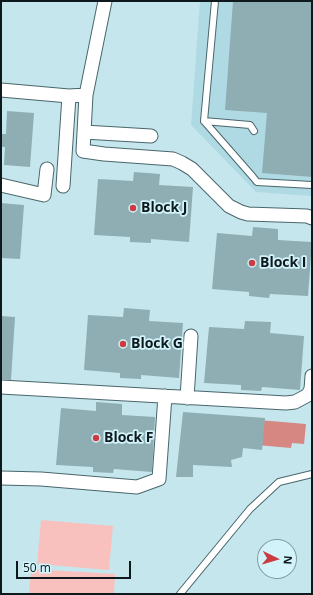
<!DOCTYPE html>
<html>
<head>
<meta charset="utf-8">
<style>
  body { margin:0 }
  #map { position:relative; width:313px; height:595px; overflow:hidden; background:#c5e6ed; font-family:"Open Sans",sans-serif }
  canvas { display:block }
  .frame { position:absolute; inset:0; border:2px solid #0d191c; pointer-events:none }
  .north { position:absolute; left:257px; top:539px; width:40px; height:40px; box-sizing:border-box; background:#d2f3fa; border:1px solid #839ca1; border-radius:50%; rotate:95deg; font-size:11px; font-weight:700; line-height:16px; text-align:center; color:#0d191c }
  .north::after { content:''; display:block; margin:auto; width:14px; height:18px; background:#cb3c41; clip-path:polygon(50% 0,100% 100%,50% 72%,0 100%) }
  .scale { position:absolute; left:16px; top:561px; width:115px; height:18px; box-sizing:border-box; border:2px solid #0d191c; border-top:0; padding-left:5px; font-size:12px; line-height:14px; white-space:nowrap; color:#0d191c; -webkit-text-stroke:3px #d2f3fa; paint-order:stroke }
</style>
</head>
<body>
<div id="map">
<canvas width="313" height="595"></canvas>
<div class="frame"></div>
<div class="north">N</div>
<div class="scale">50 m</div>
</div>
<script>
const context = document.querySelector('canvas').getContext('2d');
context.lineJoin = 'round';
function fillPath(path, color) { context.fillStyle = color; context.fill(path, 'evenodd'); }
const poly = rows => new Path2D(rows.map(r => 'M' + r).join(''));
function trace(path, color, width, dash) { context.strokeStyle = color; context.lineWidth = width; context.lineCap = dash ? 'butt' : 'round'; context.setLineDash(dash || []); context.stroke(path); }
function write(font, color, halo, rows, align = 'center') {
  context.font = font + ' "Open Sans",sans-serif'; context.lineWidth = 3.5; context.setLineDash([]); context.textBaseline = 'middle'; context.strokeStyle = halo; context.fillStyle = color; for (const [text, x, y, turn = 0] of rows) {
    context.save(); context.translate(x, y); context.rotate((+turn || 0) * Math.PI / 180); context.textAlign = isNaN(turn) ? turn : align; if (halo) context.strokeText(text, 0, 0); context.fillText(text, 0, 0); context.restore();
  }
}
const built = poly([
  [200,1,312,1,312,196,256,192,191,125]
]);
const green = poly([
  [41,520,113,526,109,570,37,564],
  [31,569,115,574,114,594,29,594]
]);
const forest = poly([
  [247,419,306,424,304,444,292,443,291,448,245,444]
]);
const building = poly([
  [233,1,312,1,312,177,262,173,267,113,225,110],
  [7,111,34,113,30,167,4,165,5,147,1,147,1,134,6,134],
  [134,172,160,174,159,185,193,187,189,242,151,239,151,243,130,242,130,237,94,235,98,179,133,181],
  [1,203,24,205,20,259,1,258],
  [253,227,278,229,278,240,312,242,308,296,270,294,269,298,249,296,249,292,212,289,217,233,252,236],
  [124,308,150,310,149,321,183,323,179,378,141,375,141,379,120,378,120,373,84,370,88,315,123,317],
  [1,316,15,317,11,380,1,379],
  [245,321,271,322,270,333,304,336,300,390,262,387,261,391,241,390,241,385,204,383,209,327,244,329],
  [96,402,122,404,122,415,155,417,152,472,114,469,113,473,93,472,93,467,56,465,61,408,96,411],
  [183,412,265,418,262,450,243,448,242,457,231,460,232,467,193,465,193,477,176,477]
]);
const lane = poly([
  [215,1,204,121,253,177,257,182,312,185],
  [204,121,250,125,254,131],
  [180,594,250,509,279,482,312,474]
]);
const street = poly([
  [1,90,69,96,86,95,83,151,104,154,173,159,182,163,192,169,229,206,241,212,248,214,307,216,312,218],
  [86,95,105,1],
  [84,132,151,136],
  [1,185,44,195,47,169],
  [63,186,69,96],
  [1,387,286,403,295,402,308,395,311,389,312,376],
  [187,398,191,336],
  [1,478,41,479,137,487,159,479,165,396]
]);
const markers = [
  [133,208,4,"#cb3c41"],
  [252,263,4,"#cb3c41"],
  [123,344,4,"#cb3c41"],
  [96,438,4,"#cb3c41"]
];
const poiNames = [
  ["Block J",141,208],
  ["Block I",260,263],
  ["Block G",131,344],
  ["Block F",104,438]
];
fillPath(built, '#b0dae3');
fillPath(green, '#f9c1bd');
fillPath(forest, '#d68782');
fillPath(building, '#8eaeb4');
trace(lane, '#49666c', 8);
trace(street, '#49666c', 15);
trace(lane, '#fff', 6);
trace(street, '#fff', 13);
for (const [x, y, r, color] of markers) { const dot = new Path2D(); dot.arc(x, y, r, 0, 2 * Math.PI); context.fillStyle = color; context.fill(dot); trace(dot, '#d2f3fa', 1.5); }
write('bold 14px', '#0d191c', '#d2f3fa', poiNames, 'left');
</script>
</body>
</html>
